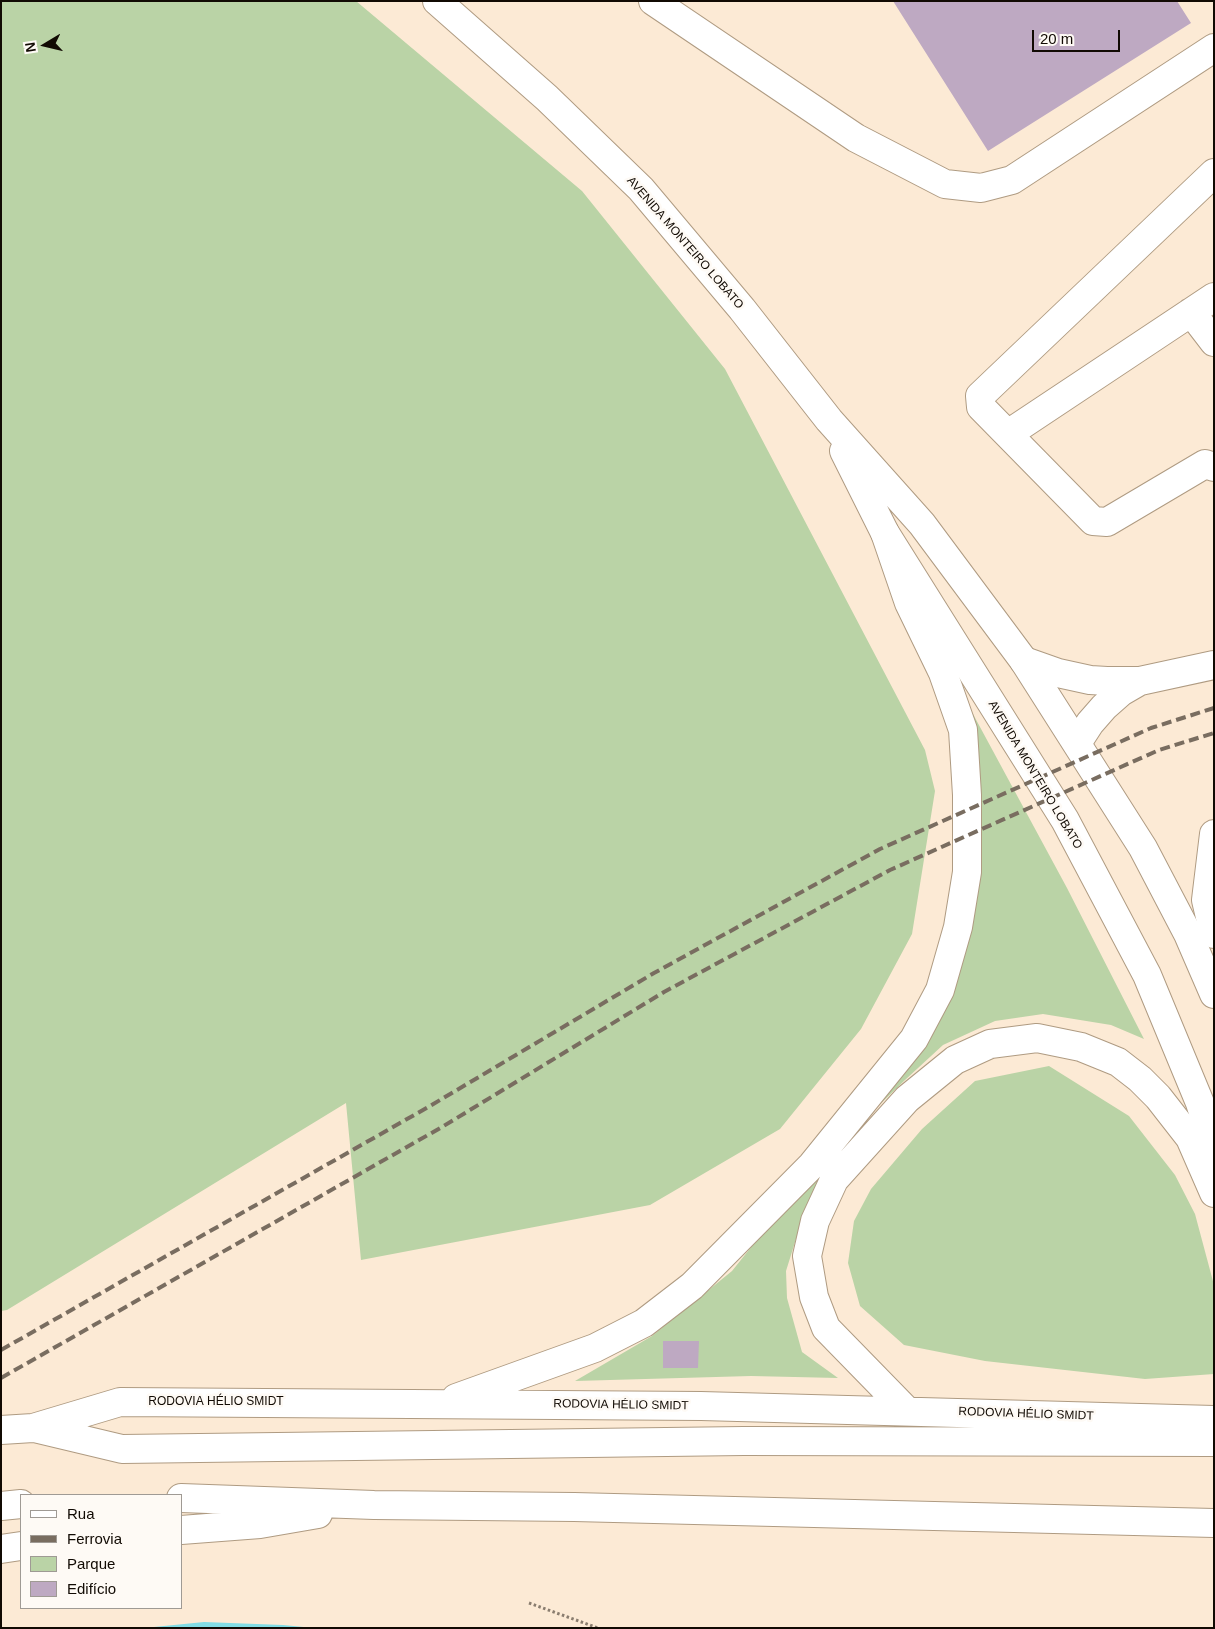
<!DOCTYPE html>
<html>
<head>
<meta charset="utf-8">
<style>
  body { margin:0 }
  #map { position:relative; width:1215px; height:1629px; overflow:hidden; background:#fcead5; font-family:Arial,sans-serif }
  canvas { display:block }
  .frame { position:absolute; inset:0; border:2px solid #110a03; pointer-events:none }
  .legend { position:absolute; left:20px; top:1494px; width:162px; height:115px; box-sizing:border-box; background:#fefaf5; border:1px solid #9f9a94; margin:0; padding:6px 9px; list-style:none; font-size:15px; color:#110a03 }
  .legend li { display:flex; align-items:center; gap:10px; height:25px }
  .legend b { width:25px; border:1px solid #9f9a94 }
  .north { position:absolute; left:20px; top:20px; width:50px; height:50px; -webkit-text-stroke:4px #fefaf5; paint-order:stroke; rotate:261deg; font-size:14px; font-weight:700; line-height:20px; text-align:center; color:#110a03 }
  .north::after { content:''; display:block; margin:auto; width:18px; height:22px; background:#110a03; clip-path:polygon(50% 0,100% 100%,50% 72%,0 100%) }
  .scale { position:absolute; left:1032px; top:30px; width:88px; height:22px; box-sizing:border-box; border:2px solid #110a03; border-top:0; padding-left:6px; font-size:15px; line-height:18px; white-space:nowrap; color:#110a03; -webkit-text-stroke:4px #fefaf5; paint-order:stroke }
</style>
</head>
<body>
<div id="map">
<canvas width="1215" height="1629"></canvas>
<div class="frame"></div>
<ul class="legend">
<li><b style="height:6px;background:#fff"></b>Rua</li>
<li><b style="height:6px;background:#796d60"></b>Ferrovia</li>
<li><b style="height:14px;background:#bad3a6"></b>Parque</li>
<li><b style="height:14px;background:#bea9c2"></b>Edifício</li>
</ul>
<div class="north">N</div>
<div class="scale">20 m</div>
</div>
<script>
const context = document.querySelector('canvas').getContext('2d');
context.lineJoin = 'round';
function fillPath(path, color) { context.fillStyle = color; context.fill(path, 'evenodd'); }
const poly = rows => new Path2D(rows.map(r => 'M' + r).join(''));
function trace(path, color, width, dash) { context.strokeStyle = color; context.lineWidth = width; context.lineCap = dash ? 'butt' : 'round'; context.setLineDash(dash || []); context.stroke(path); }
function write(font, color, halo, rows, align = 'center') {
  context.font = font + ' Arial,sans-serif'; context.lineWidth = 5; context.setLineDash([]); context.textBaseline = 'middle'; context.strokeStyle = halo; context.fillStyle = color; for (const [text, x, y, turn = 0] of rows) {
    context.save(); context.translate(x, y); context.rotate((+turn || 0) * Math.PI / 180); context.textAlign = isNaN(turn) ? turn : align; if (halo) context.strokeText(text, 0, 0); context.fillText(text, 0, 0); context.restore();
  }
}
const green = poly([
  [1,1,356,1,582,191,725,369,925,750,935,791,912,934,861,1029,780,1129,650,1205,361,1260,346,1103,7,1310,1,1311],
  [960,690,1067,888,1144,1039,1111,1025,1043,1014,995,1021,943,1045,905,1080,873,1111,836,1155,822,1178,800,1226,786,1271,787,1298,802,1352,838,1378,751,1376,575,1381,652,1336,732,1271,829,1150,880,1092,974,893,981,844,978,795],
  [1049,1066,1129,1116,1175,1175,1195,1214,1214,1285,1214,1374,1145,1379,985,1361,904,1345,860,1306,848,1263,854,1221,871,1189,922,1129,975,1081]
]);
const water = poly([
  [204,1622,283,1625,314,1628,144,1628]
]);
const building = poly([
  [893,1,1177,1,1191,23,988,151],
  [663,1341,699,1341,698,1368,663,1368]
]);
const path = poly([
  [529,1603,598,1628]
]);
const minor = poly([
  [653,1,856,138,945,184,981,188,1012,180,1214,48],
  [1214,173,980,396,981,407,1093,521,1107,522,1205,464,1214,467],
  [1191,312,1214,342],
  [1008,434,1214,297],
  [1024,661,1058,673,1090,680,1107,681,1140,681,1214,665],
  [1077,743,1090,723,1104,707,1121,692,1140,681]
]);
const major = poly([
  [437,1,547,98,641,189,742,309,829,420,922,524,1024,661,1143,848,1188,934,1214,994],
  [844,451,885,533,1065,820,1147,975,1200,1103,1214,1145]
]);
const highway = poly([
  [1214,834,1206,900,1214,934],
  [456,1398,595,1348,644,1323,692,1286,812,1165,914,1039,940,990,958,927,967,872,967,795,963,730,943,673,909,603,885,533],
  [907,1411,826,1328,814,1297,807,1256,815,1221,834,1180,907,1099,955,1060,990,1044,1037,1038,1081,1047,1118,1062,1140,1079,1158,1097,1190,1138,1214,1193],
  [34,1428,122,1449,744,1441,1214,1442],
  [1,1430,33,1428,120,1402,701,1406,1214,1420],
  [181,1498,374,1505,574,1507,1214,1523],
  [1,1506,21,1504],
  [181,1530,260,1524,318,1514],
  [1,1549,21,1546]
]);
const rail = poly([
  [1,1350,430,1106,654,973,880,849,1151,728,1214,708],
  [1,1378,442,1127,664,992,890,870,1159,750,1214,733]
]);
const streetNames = [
  ["AVENIDA MONTEIRO LOBATO",685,243,49],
  ["AVENIDA MONTEIRO LOBATO",1035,775,59],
  ["RODOVIA HÉLIO SMIDT",216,1402],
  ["RODOVIA HÉLIO SMIDT",621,1405,1],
  ["RODOVIA HÉLIO SMIDT",1026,1414,2]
];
fillPath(green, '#bad3a6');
fillPath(water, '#82dde5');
fillPath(building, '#bea9c2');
trace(minor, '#af9b82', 30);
trace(major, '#af9b82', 30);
trace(highway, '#af9b82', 30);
trace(path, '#8a7d6f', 3, [2.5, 2.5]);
trace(minor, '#fff', 28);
trace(major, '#fff', 28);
trace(highway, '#fff', 28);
trace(rail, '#796d60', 4, [10, 5]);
write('12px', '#110a03', '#fefaf5', streetNames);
</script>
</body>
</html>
